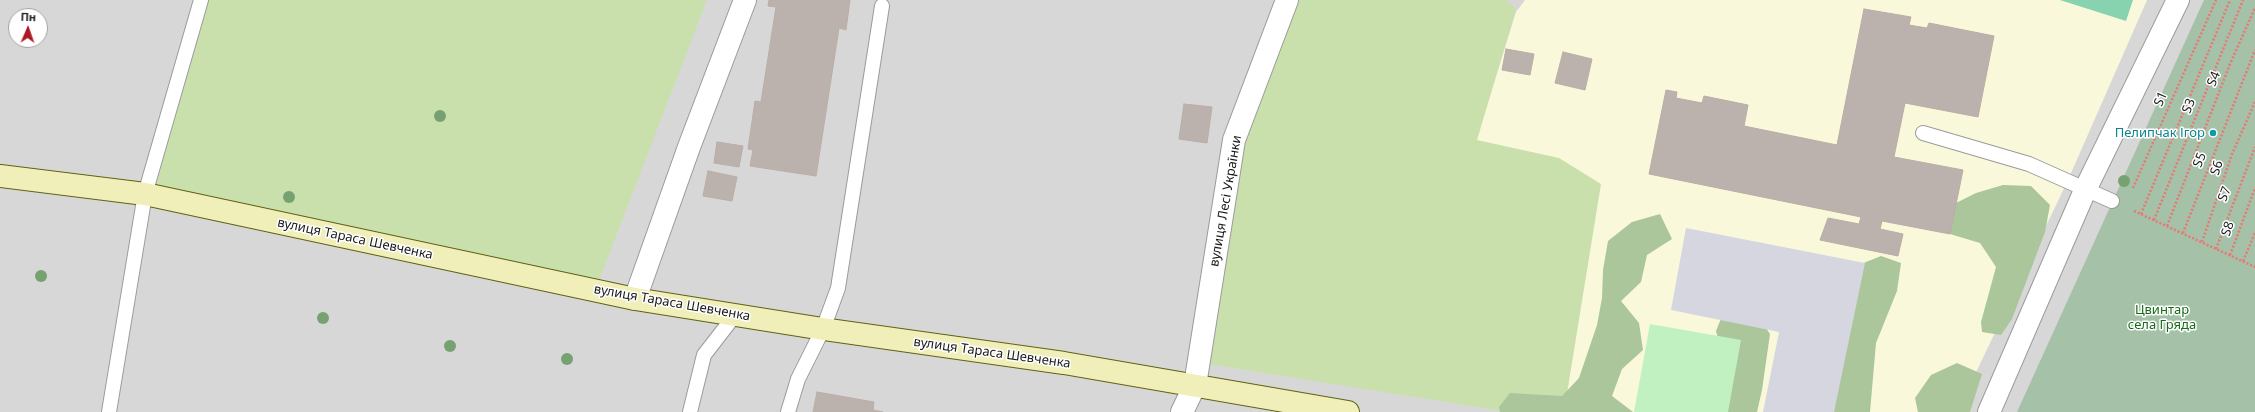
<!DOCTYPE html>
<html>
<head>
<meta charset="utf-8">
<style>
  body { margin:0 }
  #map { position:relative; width:2255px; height:412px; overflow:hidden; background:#ebe7e1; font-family:"Noto Sans",sans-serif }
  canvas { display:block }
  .north { position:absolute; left:8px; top:8px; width:40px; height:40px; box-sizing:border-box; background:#fff; border:1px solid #a3a3a3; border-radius:50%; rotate:2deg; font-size:11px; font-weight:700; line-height:16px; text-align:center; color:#1a1a1a }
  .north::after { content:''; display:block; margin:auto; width:14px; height:18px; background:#ae1723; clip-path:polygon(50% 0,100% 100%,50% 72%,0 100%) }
</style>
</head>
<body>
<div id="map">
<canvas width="2255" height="412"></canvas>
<div class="north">Пн</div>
</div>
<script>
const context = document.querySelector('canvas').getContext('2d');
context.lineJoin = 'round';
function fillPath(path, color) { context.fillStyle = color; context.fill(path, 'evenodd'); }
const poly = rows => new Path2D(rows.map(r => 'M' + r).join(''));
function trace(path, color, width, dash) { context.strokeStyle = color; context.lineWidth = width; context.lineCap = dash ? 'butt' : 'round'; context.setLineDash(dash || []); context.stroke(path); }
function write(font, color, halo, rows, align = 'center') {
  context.font = font + ' "Noto Sans",sans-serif'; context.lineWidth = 3; context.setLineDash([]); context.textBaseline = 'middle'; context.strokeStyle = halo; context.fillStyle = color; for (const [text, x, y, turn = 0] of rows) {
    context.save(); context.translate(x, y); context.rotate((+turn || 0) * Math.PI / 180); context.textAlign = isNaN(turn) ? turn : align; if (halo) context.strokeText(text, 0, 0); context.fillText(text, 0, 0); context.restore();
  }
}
const residential = poly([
  [0,0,2255,0,2255,412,0,412],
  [16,16,40,16,40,40,16,40]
]);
const education = poly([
  [1525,0,2147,0,2068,180,1957,412,1511,412,1398,392,1516,12]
]);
const grass = poly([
  [200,0,707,0,600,278,584,278,137,193],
  [1293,0,1506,0,1516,9,1477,140,1559,158,1601,184,1564,412,1508,412,1208,364,1242,147]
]);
const forest = poly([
  [2003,185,2031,186,2050,205,2045,232,2012,319,2001,335,1982,332,1981,322,1996,267,1980,243,1950,234,1952,205,1976,193],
  [1660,214,1672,239,1647,255,1641,282,1621,301,1639,323,1643,350,1622,369,1612,396,1633,412,1500,412,1499,407,1510,393,1562,396,1579,378,1597,325,1602,298,1603,270,1608,241,1632,222],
  [1881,256,1901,263,1897,291,1876,343,1870,412,1806,412,1856,266],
  [1726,306,1754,310,1770,334,1762,390,1757,412,1719,412,1723,358,1716,331],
  [1957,363,1982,374,1970,412,1918,412,1915,398,1931,375]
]);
const cemetery = poly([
  [2204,0,2255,0,2255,412,2017,412]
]);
const park = poly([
  [1650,324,1741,340,1728,412,1634,412]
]);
const pitch = poly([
  [2060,0,2133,0,2126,21]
]);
const plaza = poly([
  [1686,228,1865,263,1834,412,1763,412,1779,332,1671,310]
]);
const building = poly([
  [769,0,850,0,846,30,839,28,816,176,750,166,753,150,748,149,755,101,761,102,776,7,768,6,769,0],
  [1864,9,1911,17,1909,25,1927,28,1929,23,1994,36,1978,117,1905,103,1894,157,1963,170,1950,234,1882,221,1880,229,1903,234,1898,256,1820,240,1828,218,1859,224,1861,217,1649,174,1666,90,1677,92,1676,98,1702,103,1704,96,1748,105,1744,126,1837,145,1864,9],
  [1506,49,1534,54,1530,75,1502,70,1506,49],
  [1563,52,1592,59,1585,90,1555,83,1563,52],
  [1184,104,1212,107,1207,143,1179,139,1184,104],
  [717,142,743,146,739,167,714,163,717,142],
  [708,171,737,177,732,201,703,196,708,171],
  [817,392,874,402,873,410,883,412,813,412,817,392]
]);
const path = poly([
  [2133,188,2216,0],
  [2134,211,2255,267],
  [2141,214,2230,0],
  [2154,220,2243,0],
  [2167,226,2230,64,2255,8],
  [2183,233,2255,50],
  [2202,242,2232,154,2255,102],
  [2216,249,2255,147],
  [2230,255,2255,188],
  [2243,261,2255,233]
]);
const lane = poly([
  [1923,133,2029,164,2112,201],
  [109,412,145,194,201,0],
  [690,412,704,355,735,315],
  [788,412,798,379,823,329,838,288,882,6]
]);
const street = poly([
  [635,299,689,147,745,0],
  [1182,412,1195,385,1234,140,1287,0],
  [1989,412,2086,188,2178,0]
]);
const secondary = poly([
  [0,176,145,194,635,299,823,329,1064,363,1348,412]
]);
const trees = [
  [440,116],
  [2124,181],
  [289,197],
  [41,276],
  [323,318],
  [450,346],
  [567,359]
];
const markers = [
  [2213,133,4,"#0f9aa8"]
];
const streetNames = [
  ["S4",2214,79,-68],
  ["S1",2161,99,-66],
  ["S3",2189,106,-68],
  ["S5",2200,160,-69],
  ["S6",2217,168,-71],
  ["S7",2225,194,-69],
  ["вулиця Лесі Українки",1226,201,-80],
  ["S8",2228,229,-71],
  ["вулиця Тараса Шевченка",355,239,12],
  ["вулиця Тараса Шевченка",672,303,10],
  ["вулиця Тараса Шевченка",992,353,8]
];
const cultureNames = [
  ["Пелипчак Ігор",2205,133]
];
const parkNames = [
  ["Цвинтар",2162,310],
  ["села Гряда",2162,325]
];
fillPath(residential, '#d8d7d8');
fillPath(education, '#faf8db');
fillPath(grass, '#cae0ac');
fillPath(forest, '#abc69a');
fillPath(cemetery, '#a5c1a7');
fillPath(park, '#c1f1c1');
fillPath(pitch, '#87d2af');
fillPath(plaza, '#d6d6e0');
fillPath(building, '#bbb2ae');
trace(building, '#bbada5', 1);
trace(lane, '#9b9b9b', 16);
trace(street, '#9b9b9b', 24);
trace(secondary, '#606211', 24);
trace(path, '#e87775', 2.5, [2, 2]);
trace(lane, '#fff', 14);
trace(street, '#fff', 22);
trace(secondary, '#f0efb9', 22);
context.fillStyle = '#76a272';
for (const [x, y] of trees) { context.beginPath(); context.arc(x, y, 6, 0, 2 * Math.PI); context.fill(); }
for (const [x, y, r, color] of markers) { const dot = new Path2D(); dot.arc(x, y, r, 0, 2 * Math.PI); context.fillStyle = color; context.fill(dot); trace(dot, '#fff', 1.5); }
write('13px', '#1a1a1a', '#fff', streetNames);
write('13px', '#0d838f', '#fff', cultureNames, 'right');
write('13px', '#176a18', '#fff', parkNames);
</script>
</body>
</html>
